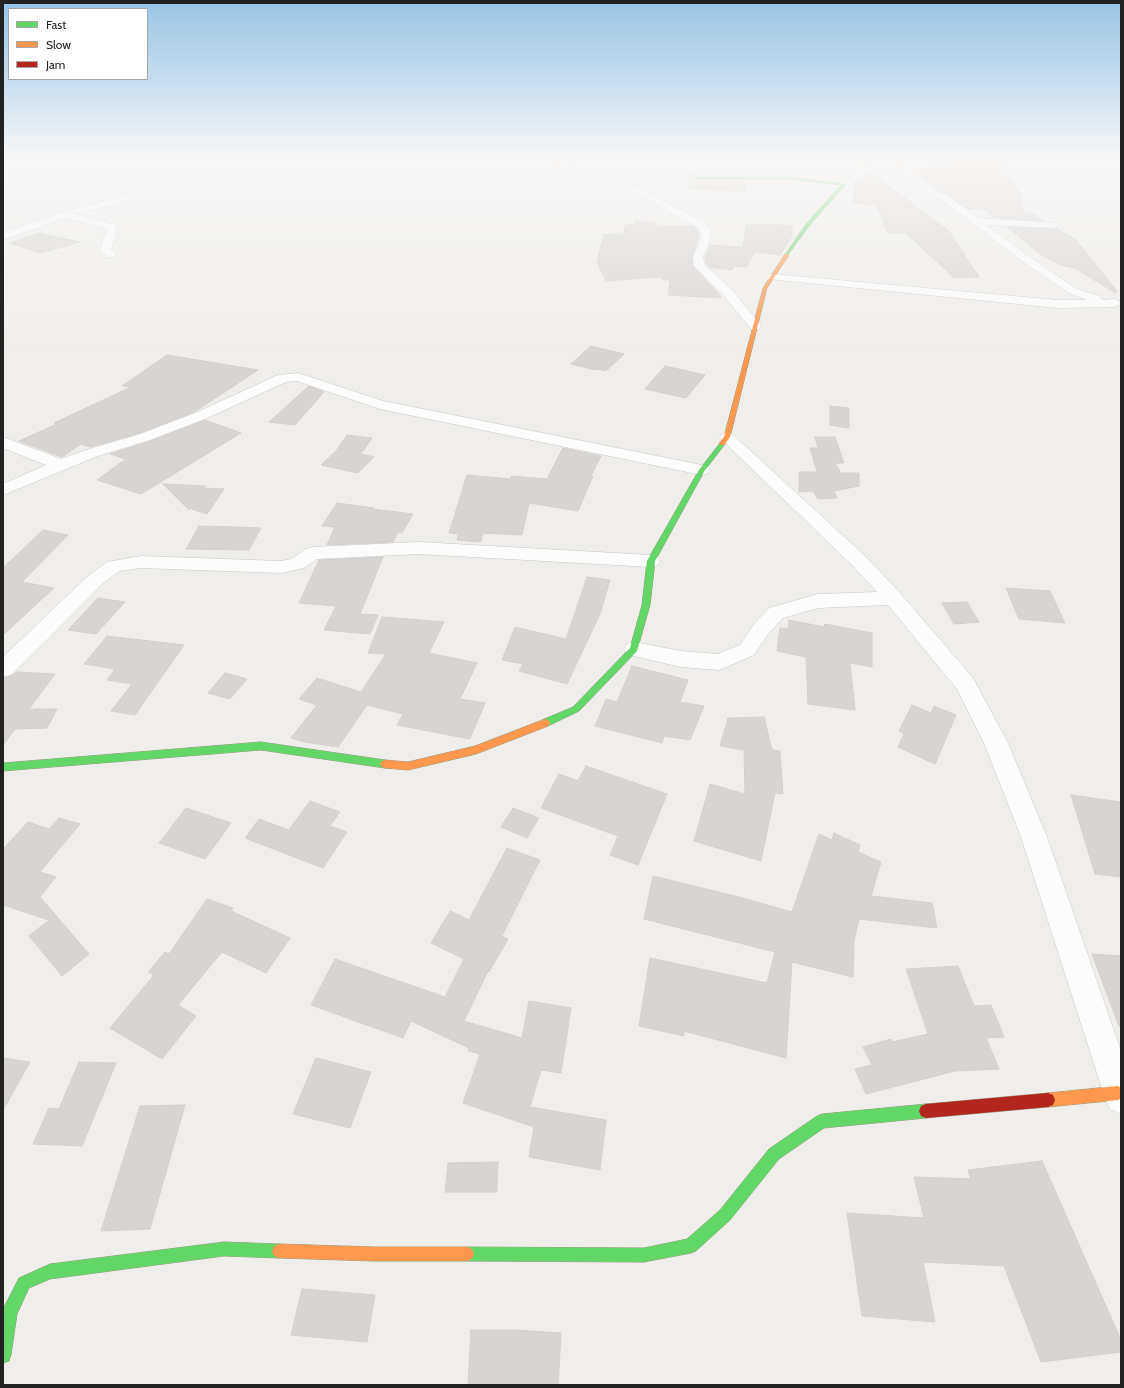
<!DOCTYPE html>
<html>
<head>
<meta charset="utf-8">
<style>
  body { margin:0 }
  #map { position:relative; width:1124px; height:1388px; overflow:hidden; background:#f0eeeb; font-family:Cabin,sans-serif }
  canvas { display:block }
  .frame { position:absolute; inset:0; border:4px solid #222; pointer-events:none }
  .legend { position:absolute; left:8px; top:8px; width:140px; height:72px; box-sizing:border-box; background:#fff; border:1px solid #a7a7a7; margin:0; padding:5px 7px; list-style:none; font-size:12px; color:#222 }
  .legend li { display:flex; align-items:center; gap:8px; height:20px }
  .legend b { width:20px; border:1px solid #a7a7a7 }
</style>
</head>
<body>
<div id="map">
<canvas width="1124" height="1388"></canvas>
<div class="frame"></div>
<ul class="legend">
<li><b style="height:5px;background:#63d668"></b>Fast</li>
<li><b style="height:5px;background:#ff974d"></b>Slow</li>
<li><b style="height:5px;background:#b3261e"></b>Jam</li>
</ul>
</div>
<script>
const context = document.querySelector('canvas').getContext('2d');
context.lineJoin = 'round';
function fillPath(path, color) { context.fillStyle = color; context.fill(path, 'evenodd'); }
const poly = rows => new Path2D(rows.map(r => 'M' + r).join(''));
function trace(path, color, width, dash) { context.strokeStyle = color; context.lineWidth = width; context.lineCap = dash ? 'butt' : 'round'; context.setLineDash(dash || []); context.stroke(path); }
const building = poly([
  [955,161,998,161,1021,195,1024,213,1031,213,1044,221,995,218,984,209,968,209,918,177,911,168,934,169,926,162,956,163,955,161],
  [689,172,742,172,743,174,696,174,691,179,693,182,745,182,747,191,689,189,689,172],
  [870,172,949,231,979,277,954,278,906,233,888,233,876,205,853,203,855,182,870,172],
  [636,221,655,222,655,227,692,226,696,228,699,234,696,244,697,244,692,256,693,266,719,294,721,298,668,295,670,280,662,280,662,277,606,281,597,262,604,234,623,235,626,224,635,225,636,221],
  [766,224,792,226,792,236,780,255,755,252,746,267,734,266,732,270,709,267,706,264,705,257,710,245,743,247,746,225,766,224],
  [1007,227,1058,229,1076,240,1117,291,1115,293,1075,268,1063,266,1040,254,1007,227],
  [40,233,80,242,40,253,9,243,40,233],
  [591,346,624,354,606,371,598,369,596,370,571,364,591,346],
  [167,355,258,370,194,412,140,433,90,447,81,444,62,457,19,441,57,424,54,423,131,387,122,386,167,355],
  [665,366,705,375,686,398,645,389,665,366],
  [309,386,324,392,295,425,269,422,309,386],
  [830,406,849,408,849,428,830,425,830,406],
  [205,420,241,433,141,494,97,480,126,459,110,454,151,441,205,420],
  [347,435,372,438,361,454,374,457,358,473,321,465,336,451,347,435],
  [815,437,835,437,844,463,835,463,841,473,859,473,859,486,834,491,837,498,818,499,813,491,799,492,799,472,817,472,810,448,818,448,815,437],
  [563,448,601,456,591,476,593,476,578,511,529,503,522,535,483,533,481,542,457,540,458,534,449,533,467,475,511,479,511,476,547,479,563,448],
  [163,484,206,486,204,488,224,489,207,514,189,508,189,510,163,484],
  [337,503,374,508,373,509,413,514,402,533,398,532,393,542,327,545,335,527,322,526,337,503],
  [199,526,238,527,261,528,249,550,186,549,199,526],
  [43,530,68,535,22,582,54,588,3,635,3,568,43,530],
  [383,557,360,614,378,615,370,634,324,630,336,606,299,603,319,560,383,557],
  [587,577,610,580,600,614,567,684,519,671,523,664,502,660,515,627,566,639,587,577],
  [1006,588,1050,591,1065,623,1019,619,1006,588],
  [98,598,125,602,96,634,68,630,98,598],
  [967,602,979,622,954,624,942,603,967,602],
  [382,617,444,622,429,653,477,663,460,699,485,703,470,739,397,725,403,714,367,705,338,747,304,742,291,738,317,705,299,699,317,678,361,692,386,654,368,653,382,617],
  [789,620,824,627,825,624,872,633,872,667,850,663,855,710,808,704,806,657,777,651,780,628,788,629,789,620],
  [107,636,184,645,135,715,111,711,132,684,107,680,115,669,84,664,107,636],
  [632,666,688,680,680,702,704,706,690,740,664,736,662,743,595,726,606,699,617,702,632,666],
  [17,672,55,674,29,709,57,709,47,728,15,729,3,745,3,678,11,676,17,672],
  [225,673,247,679,230,699,208,693,225,673],
  [912,705,931,713,934,706,956,715,935,764,898,747,904,734,899,731,912,705],
  [764,717,772,750,780,751,783,794,775,793,761,861,694,841,710,784,745,794,744,750,720,746,728,718,764,717],
  [586,766,667,794,638,865,610,855,618,836,541,808,559,774,578,781,586,766],
  [1071,795,1121,802,1121,877,1095,874,1071,795],
  [310,801,340,812,330,826,347,832,323,868,245,838,259,819,289,830,310,801],
  [186,808,231,823,205,859,159,843,186,808],
  [513,808,539,818,527,838,501,827,513,808],
  [59,818,80,824,40,872,56,877,40,897,89,954,62,976,29,936,49,920,3,905,3,849,28,822,49,829,59,818],
  [834,833,860,845,858,852,881,862,871,896,932,903,937,928,859,919,854,940,853,977,792,962,786,1058,684,1031,684,1036,639,1026,650,958,767,983,775,952,644,919,653,876,739,897,792,912,819,834,832,840,834,833],
  [507,848,540,860,502,936,508,939,489,972,488,971,464,1021,522,1038,529,1001,571,1008,561,1073,541,1070,530,1107,606,1120,600,1170,529,1157,534,1127,463,1103,480,1054,468,1051,469,1048,411,1021,403,1038,311,1005,335,959,445,997,464,959,431,943,450,911,469,920,507,848],
  [207,899,233,908,231,911,290,938,266,973,222,952,178,1005,196,1016,162,1059,110,1028,154,975,148,972,165,952,169,954,207,899],
  [1092,954,1121,956,1121,1025,1119,1026,1092,954],
  [958,966,974,1006,991,1005,1004,1037,986,1038,999,1069,955,1071,866,1094,855,1069,872,1065,863,1047,891,1039,892,1042,928,1034,906,969,958,966],
  [3,1058,30,1062,3,1110,3,1058],
  [316,1058,371,1072,350,1128,293,1114,316,1058],
  [79,1062,116,1063,82,1146,33,1144,49,1108,59,1109,79,1062],
  [185,1105,150,1229,101,1231,140,1106,185,1105],
  [1042,1161,1121,1340,1121,1352,1041,1362,1004,1266,923,1262,935,1322,862,1316,847,1213,924,1218,914,1177,971,1179,968,1170,1042,1161],
  [498,1162,497,1192,445,1192,448,1163,498,1162],
  [302,1289,375,1295,367,1342,291,1335,302,1289],
  [471,1330,515,1330,561,1333,558,1385,468,1385,471,1330]
]);
const street = poly([
  [547,161,559,161,642,189,705,223,710,231,711,239,703,257,705,265,733,291,759,323,761,326,759,329,751,329,725,297,694,266,693,257,701,239,700,231,697,227,636,193,548,163,547,161],
  [859,161,867,161,870,167,869,171,847,186,841,186,839,184,841,182,862,168,859,161],
  [895,161,903,161,917,178,953,200,978,218,1058,223,1059,225,1058,227,1054,228,986,225,1027,255,1077,289,1100,296,1102,300,1114,299,1118,300,1120,303,1118,306,1114,307,1058,308,768,279,766,277,768,275,772,274,1058,300,1087,300,1069,293,1019,259,947,204,911,182,895,161],
  [124,196,127,197,129,199,127,201,76,214,116,225,117,232,111,249,116,255,115,257,107,257,100,250,107,229,65,218,3,240,3,233,27,224,63,212,124,196],
  [298,373,383,401,702,465,708,467,710,470,708,473,702,475,380,409,297,381,286,382,205,419,150,440,98,456,3,495,3,484,46,465,3,448,3,437,61,459,86,450,140,434,195,413,278,375,298,373],
  [727,432,732,434,865,556,900,593,973,678,1008,743,1047,837,1121,1051,1121,1114,1110,1109,1105,1098,1021,837,984,743,957,689,888,605,818,608,783,618,768,634,754,655,719,670,681,667,634,656,627,654,624,649,627,644,634,642,681,651,717,654,740,645,754,624,769,608,818,594,877,592,851,564,722,440,719,437,722,434,727,432],
  [419,542,651,555,658,557,660,561,658,565,651,567,419,554,317,559,304,568,281,573,141,568,119,571,102,584,48,639,11,675,3,677,3,657,88,576,107,562,141,556,281,561,291,559,306,549,313,547,419,542]
]);
const fast = poly([
  [696,177,789,177,846,184,809,226,787,256,785,255,806,224,841,185,789,179,695,179,696,177],
  [720,443,725,444,705,470,655,561,650,605,637,651,579,711,548,726,542,726,540,723,542,720,573,707,630,648,642,605,647,561,699,470,720,443],
  [261,742,385,760,388,761,390,764,388,767,385,768,261,750,3,771,3,763,261,742],
  [926,1104,931,1106,933,1111,931,1116,926,1118,824,1128,779,1159,730,1220,696,1251,691,1253,644,1262,467,1261,462,1259,460,1254,462,1249,467,1247,644,1248,687,1239,720,1210,769,1149,817,1116,822,1114,926,1104],
  [224,1242,279,1244,284,1246,286,1251,284,1256,279,1258,224,1256,50,1279,29,1288,17,1314,11,1355,9,1361,3,1363,3,1309,19,1278,50,1264,224,1242]
]);
const slow = poly([
  [785,254,789,255,767,288,730,437,724,445,720,445,719,444,724,437,763,288,785,254],
  [545,719,548,720,550,723,548,726,476,754,408,770,385,768,382,767,380,764,382,761,385,760,408,762,475,746,545,719],
  [1118,1086,1121,1088,1121,1098,1118,1100,1048,1107,1043,1105,1041,1100,1043,1095,1048,1093,1118,1086],
  [279,1244,374,1247,467,1247,472,1249,474,1254,472,1259,467,1261,374,1261,279,1258,274,1256,272,1251,274,1246,279,1244]
]);
const jam = poly([
  [1048,1093,1053,1095,1055,1100,1053,1105,1048,1107,926,1118,921,1116,919,1111,921,1106,926,1104,1048,1093]
]);
fillPath(building, '#d7d4d2');
trace(building, '#d3d0cc', 1);
trace(street, '#c9c8c7', 1);
trace(fast, '#999a82', 1);
trace(slow, '#999a82', 1);
trace(jam, '#999a82', 1);
fillPath(street, '#fdfcfc');
fillPath(fast, '#63d668');
fillPath(slow, '#ff974d');
fillPath(jam, '#b3261e');
const sky = context.createLinearGradient(0, 0, 0, 355);
sky.addColorStop(0, '#97c4e6');
sky.addColorStop(0.45, '#f8f7f6');
sky.addColorStop(1, '#f8f7f600');
context.fillStyle = sky;
context.fillRect(0, 0, 1124, 355);
</script>
</body>
</html>
